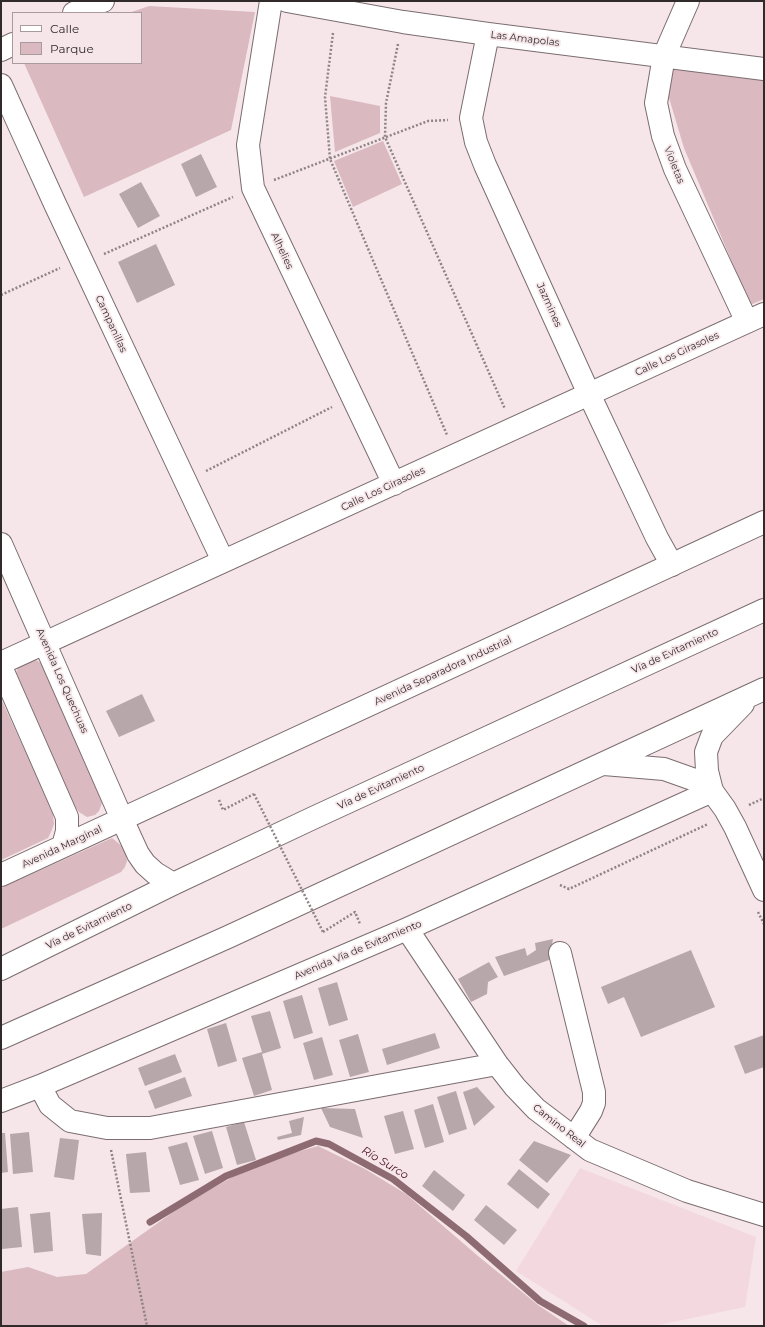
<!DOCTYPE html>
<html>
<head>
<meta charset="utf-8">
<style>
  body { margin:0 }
  #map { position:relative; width:765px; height:1327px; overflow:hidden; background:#f6e6e9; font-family:Montserrat,sans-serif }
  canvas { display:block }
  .frame { position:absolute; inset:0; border:2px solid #302a2b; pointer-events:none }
  .legend { position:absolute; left:12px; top:12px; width:130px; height:52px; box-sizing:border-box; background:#f6e6e9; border:1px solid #a79b9d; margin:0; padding:5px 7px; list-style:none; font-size:12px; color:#302a2b }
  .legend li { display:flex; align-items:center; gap:8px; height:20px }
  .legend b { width:20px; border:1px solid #a79b9d }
</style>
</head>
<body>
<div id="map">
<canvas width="765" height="1327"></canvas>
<div class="frame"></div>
<ul class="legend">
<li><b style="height:5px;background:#fff"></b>Calle</li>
<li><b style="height:11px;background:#dab9c0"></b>Parque</li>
</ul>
</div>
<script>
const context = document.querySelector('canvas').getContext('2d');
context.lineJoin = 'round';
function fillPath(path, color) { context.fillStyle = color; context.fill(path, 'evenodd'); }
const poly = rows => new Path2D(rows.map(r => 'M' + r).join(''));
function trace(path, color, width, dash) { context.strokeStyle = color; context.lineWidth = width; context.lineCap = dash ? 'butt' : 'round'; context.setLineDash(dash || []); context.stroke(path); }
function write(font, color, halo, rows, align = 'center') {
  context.font = font + ' Montserrat,sans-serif'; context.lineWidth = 3.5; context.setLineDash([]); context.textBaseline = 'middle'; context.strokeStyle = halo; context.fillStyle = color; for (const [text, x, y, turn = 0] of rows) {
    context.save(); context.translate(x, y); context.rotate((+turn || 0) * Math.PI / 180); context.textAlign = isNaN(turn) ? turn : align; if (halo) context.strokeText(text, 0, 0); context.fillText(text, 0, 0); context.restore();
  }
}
const built = poly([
  [580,1168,756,1237,745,1307,654,1326,603,1326,516,1271]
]);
const green = poly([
  [149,6,255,12,231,130,84,197,24,63,141,63,141,13,129,13],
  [658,61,764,75,764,299,750,305,684,148],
  [330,96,380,106,380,133,335,152],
  [383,141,402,184,353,207,334,161],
  [32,659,38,661,42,664,101,793,102,803,99,811,95,815,87,817,79,812,73,804,16,672,19,666],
  [1,699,49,803,53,814,54,824,51,832,48,838,1,860],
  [112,838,123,847,126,854,127,861,125,867,121,872,1,929,1,888],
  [318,1146,365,1169,406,1194,478,1256,538,1305,569,1326,1,1326,1,1272,28,1267,57,1277,86,1274,186,1203,238,1174,283,1156]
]);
const stream = poly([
  [150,1222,226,1176,316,1141,329,1144,393,1179,466,1236,540,1301,584,1326]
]);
const building = poly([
  [201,154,217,187,196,197,181,164],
  [141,182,160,216,138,228,119,194],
  [156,244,175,285,137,303,118,262],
  [142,694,155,721,119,737,106,711],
  [553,939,549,960,504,976,495,957,525,948,527,956,536,950,535,943],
  [691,950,715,1007,641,1037,624,997,608,1004,601,987],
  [489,962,498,977,488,982,487,994,471,1002,458,979],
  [337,982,348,1020,329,1026,318,988],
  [302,995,313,1033,294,1039,283,1001],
  [270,1011,281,1048,262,1054,272,1090,254,1096,242,1058,262,1052,251,1016],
  [226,1023,237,1061,218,1067,207,1029],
  [435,1033,440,1048,387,1065,382,1049],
  [358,1034,369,1072,350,1077,339,1040],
  [764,1035,764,1067,745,1074,734,1046],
  [322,1037,333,1075,314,1080,303,1043],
  [175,1054,182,1072,145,1086,138,1068],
  [185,1077,192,1096,155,1109,148,1091],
  [477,1087,495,1107,474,1126,463,1092],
  [456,1091,467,1129,449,1135,437,1097],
  [433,1104,444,1142,425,1148,414,1110],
  [321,1108,355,1109,363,1138,330,1127],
  [403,1111,414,1149,395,1154,384,1116],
  [304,1117,301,1135,278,1140,277,1137,292,1133,289,1121],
  [244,1122,256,1160,237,1165,226,1127],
  [212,1131,223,1168,205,1174,193,1136],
  [29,1132,33,1172,13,1174,10,1134],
  [1,1133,5,1133,8,1172,1,1173],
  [60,1138,79,1140,74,1180,54,1177],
  [534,1141,571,1155,547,1183,519,1160],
  [187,1142,199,1180,180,1185,168,1147],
  [146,1152,150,1192,130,1193,126,1154],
  [519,1169,550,1194,538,1209,507,1184],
  [434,1170,465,1195,453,1211,422,1186],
  [486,1205,517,1230,504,1245,474,1220],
  [18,1207,22,1247,2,1249,1,1209],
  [50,1212,53,1251,34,1253,30,1214],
  [102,1213,101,1256,86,1254,82,1214]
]);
const path = poly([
  [333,33,325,97,330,159,447,435],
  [398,44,386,103,385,137,505,409],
  [274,180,428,121,448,120],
  [104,254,233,197],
  [1,295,60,268],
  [206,471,332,407],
  [219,800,223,810,254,794],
  [749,805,764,798],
  [560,885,569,889,708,824],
  [758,912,764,924],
  [323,932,355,912,360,924],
  [111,1150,147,1326]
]);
const minor = poly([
  [271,1,248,145,253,188,394,484],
  [287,1,403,22,488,34,764,69],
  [688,1,664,56,656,103,663,136,675,169,747,322],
  [74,13,88,6,103,1],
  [488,34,471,118,476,142,485,165,589,394,657,538,672,565],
  [1,50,13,44],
  [1,85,55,204,223,561],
  [1,663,764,314],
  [407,929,497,1064,515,1087,536,1109,590,1150,687,1191,764,1215],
  [560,953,594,1092,594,1103,591,1111,574,1138],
  [40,1086,50,1105,70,1121,107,1128,150,1128,497,1064],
  [1,1101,40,1086,407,929,712,791,725,809,735,827,764,890]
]);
const major = poly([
  [1,544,122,819],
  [1,667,67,817,67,831,63,846],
  [1,875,764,522]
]);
const highway = poly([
  [604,764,664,769,695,780,712,791],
  [712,791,707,771,706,752,712,736,743,704],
  [122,819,138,854,145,864,155,873,173,884],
  [1,969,173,884,313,818,764,610],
  [1,1038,228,937,764,689]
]);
const pathBridge = poly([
  [254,794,323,932]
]);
const streetNames = [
  ["Las Amapolas",525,39,7],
  ["Violetas",674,165,68],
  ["Alhelies",282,251,65],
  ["Jazmines",549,305,66],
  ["Campanillas",111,324,65],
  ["Calle Los Girasoles",677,354,-25],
  ["Calle Los Girasoles",383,489,-25],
  ["Vía de Evitamiento",675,651,-25],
  ["Avenida Separadora Industrial",443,671,-25],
  ["Avenida Los Quechuas",62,681,66],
  ["Vía de Evitamiento",381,787,-25],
  ["Avenida Marginal",62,847,-25],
  ["Vía de Evitamiento",89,926,-26],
  ["Avenida Vía de Evitamiento",358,950,-23],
  ["Camino Real",559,1126,38]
];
const waterNames = [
  ["Río Surco",385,1163,31]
];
fillPath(built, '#f3d9df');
fillPath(green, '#dab9c0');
trace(stream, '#8e6b73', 7);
fillPath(building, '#b7a7aa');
trace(minor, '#7b6d70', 24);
trace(major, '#7b6d70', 24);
trace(highway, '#7b6d70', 24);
trace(path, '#8e8385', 2.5, [2, 2]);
trace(minor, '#fff', 22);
trace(major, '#fff', 22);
trace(highway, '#fff', 22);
trace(pathBridge, '#8e8385', 2.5, [2, 2]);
write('10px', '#302a2b', '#f6e6e9', streetNames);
write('italic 11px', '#4a0f25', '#f6e6e9', waterNames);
</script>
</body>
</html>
